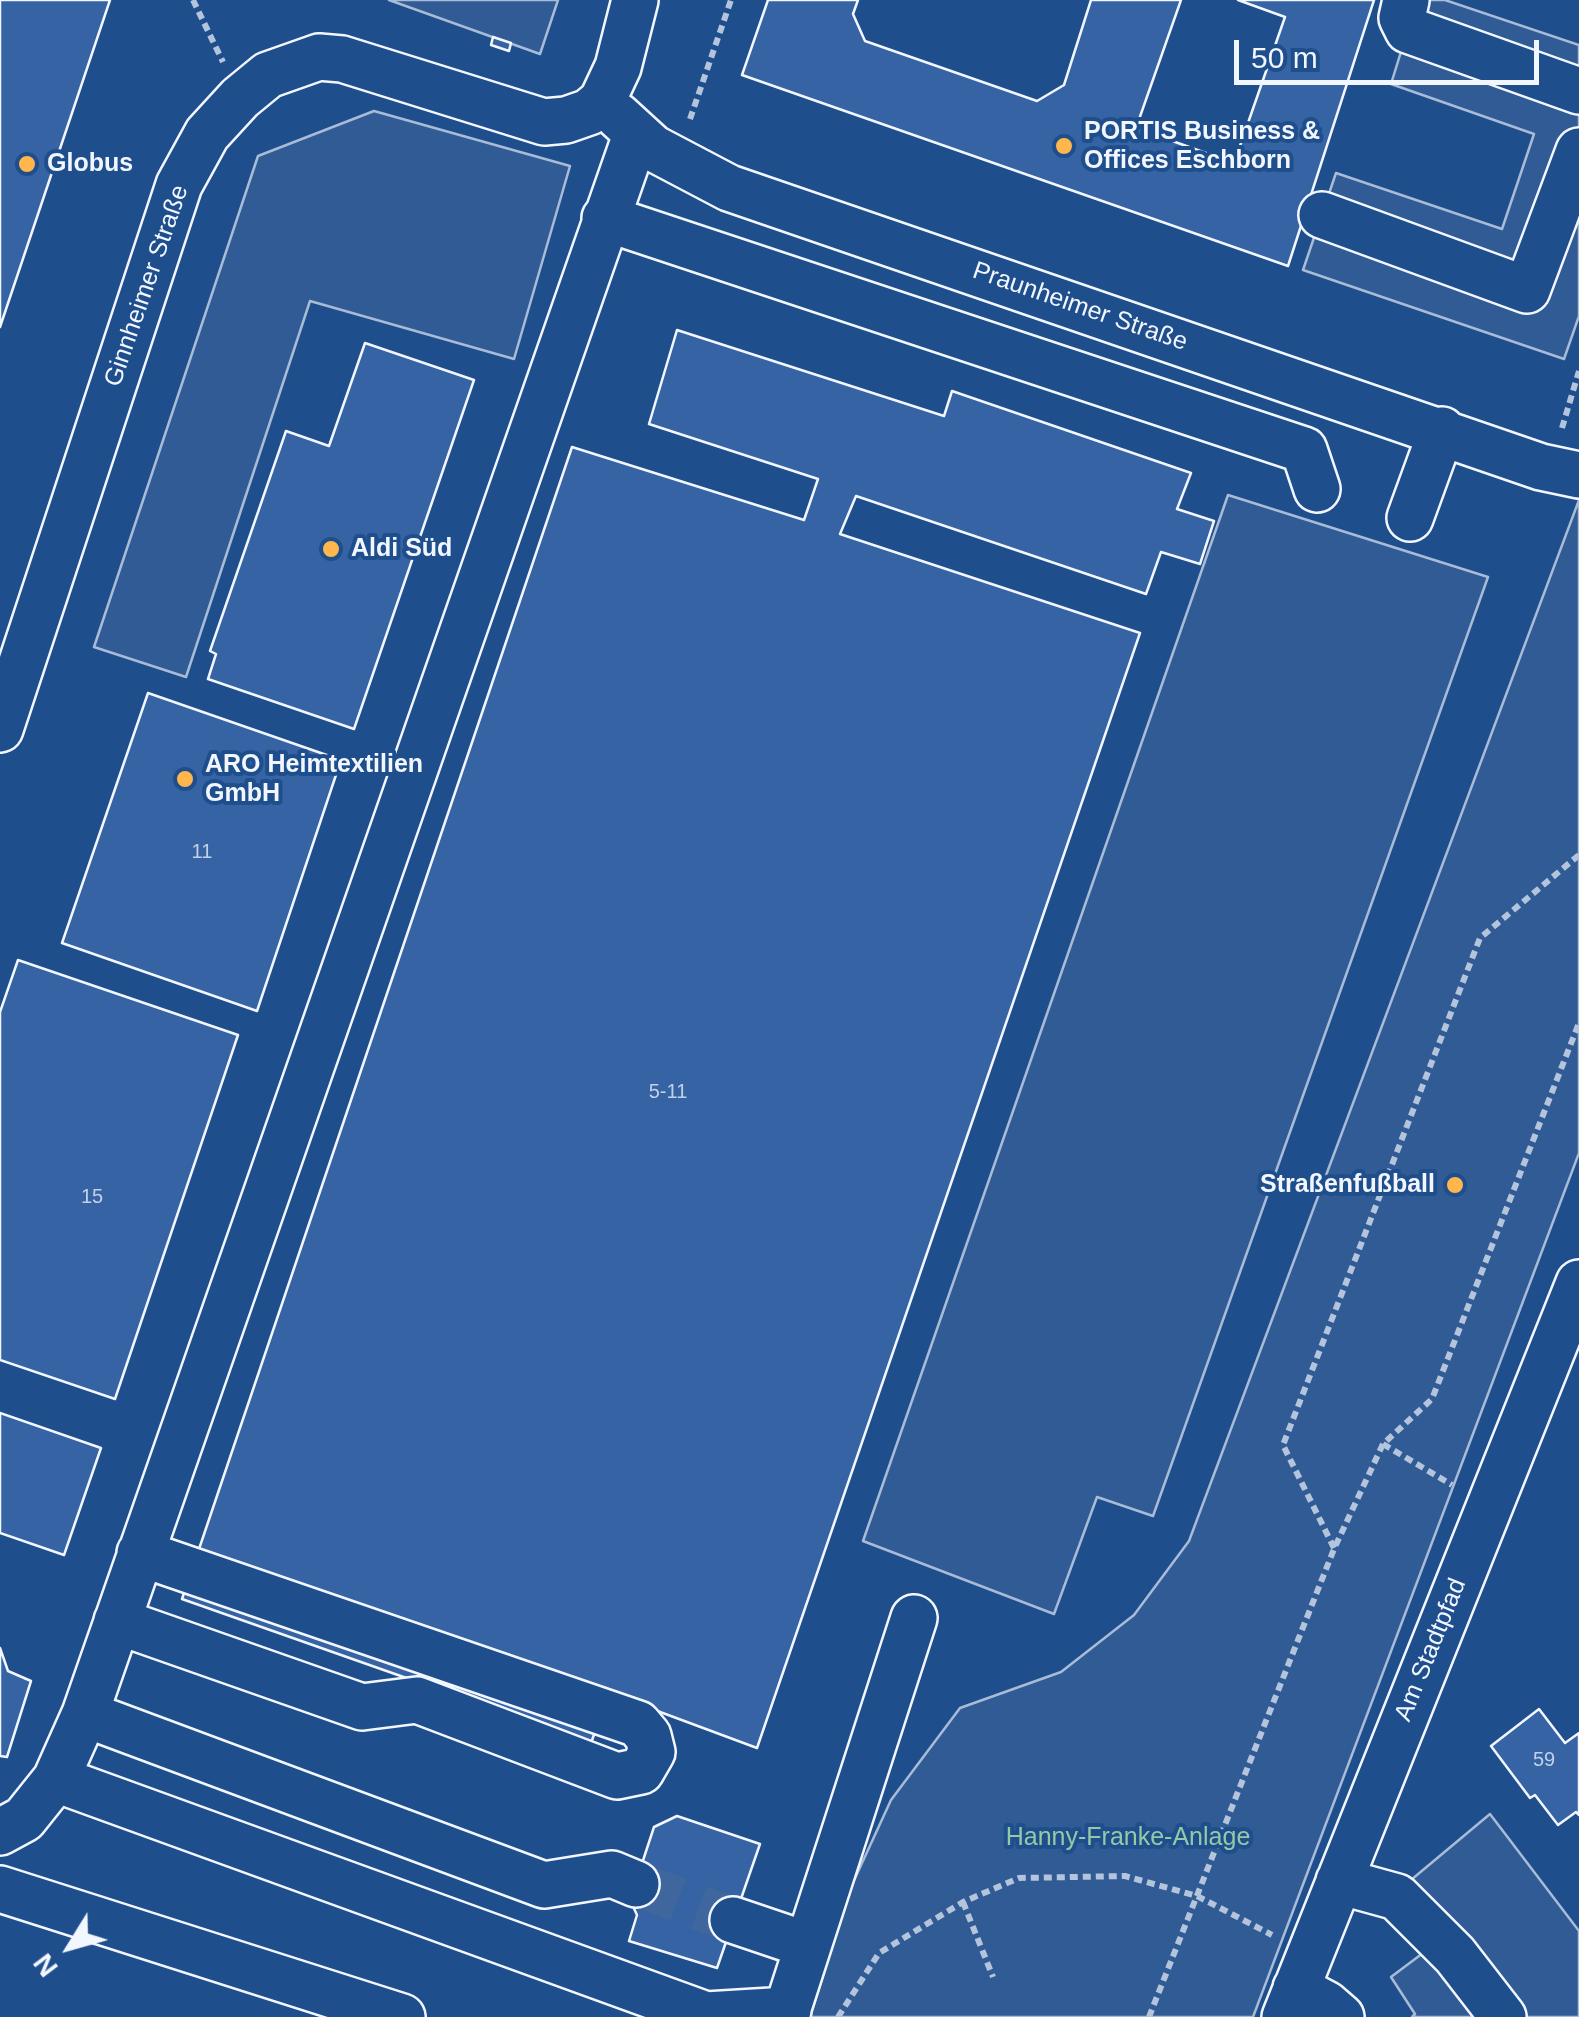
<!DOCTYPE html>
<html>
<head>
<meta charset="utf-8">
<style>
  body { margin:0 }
  #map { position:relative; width:1579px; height:2017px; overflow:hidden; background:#1f4e8c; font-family:Helvetica,sans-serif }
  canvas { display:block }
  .north { position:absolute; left:20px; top:1897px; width:100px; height:100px; -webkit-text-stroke:8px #1f4e8c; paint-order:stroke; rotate:233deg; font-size:28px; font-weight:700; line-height:40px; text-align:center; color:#f2f6ff }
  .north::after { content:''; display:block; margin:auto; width:35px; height:45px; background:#f2f6ff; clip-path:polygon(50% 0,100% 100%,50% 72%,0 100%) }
  .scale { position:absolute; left:1234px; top:40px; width:305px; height:45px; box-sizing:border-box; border:5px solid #f2f6ff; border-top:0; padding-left:12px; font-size:30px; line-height:35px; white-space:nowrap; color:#f2f6ff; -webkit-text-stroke:8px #1f4e8c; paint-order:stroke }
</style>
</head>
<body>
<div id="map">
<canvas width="1579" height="2017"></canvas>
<div class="north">N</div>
<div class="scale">50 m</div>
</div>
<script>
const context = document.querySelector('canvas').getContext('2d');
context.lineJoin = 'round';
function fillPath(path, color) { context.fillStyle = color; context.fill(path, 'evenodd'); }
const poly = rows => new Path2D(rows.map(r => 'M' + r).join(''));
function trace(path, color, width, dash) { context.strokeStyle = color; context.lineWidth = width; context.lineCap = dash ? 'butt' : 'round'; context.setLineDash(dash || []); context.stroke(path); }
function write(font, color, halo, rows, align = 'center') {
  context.font = font + ' Helvetica,sans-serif'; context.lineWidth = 8; context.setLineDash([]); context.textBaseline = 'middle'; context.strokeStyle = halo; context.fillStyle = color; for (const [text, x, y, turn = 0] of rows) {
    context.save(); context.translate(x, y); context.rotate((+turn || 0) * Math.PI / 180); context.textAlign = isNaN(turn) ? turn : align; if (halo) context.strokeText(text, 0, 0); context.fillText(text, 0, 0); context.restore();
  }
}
const built = poly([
  [389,0,558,0,540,54,389,0],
  [1417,0,1445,0,1579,45,1579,316,1564,359,1303,270,1336,173,1502,229,1534,134,1391,84,1417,0],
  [374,111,570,166,514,359,310,301,186,677,94,647,258,156,374,111],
  [1228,495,1488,577,1153,1516,1097,1497,1054,1614,863,1541,1228,495],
  [1579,500,1579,1153,1253,2017,810,2017,851,1887,891,1800,960,1708,1061,1672,1134,1615,1189,1541,1579,500],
  [1490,1814,1579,1931,1579,2017,1412,2017,1415,2014,1391,1977,1435,1944,1399,1890,1490,1814]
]);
const building = poly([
  [0,0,110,0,0,327,0,0],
  [768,0,858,0,853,14,865,41,1037,101,1064,85,1091,0,1181,0,1136,128,1234,163,1285,17,1238,0,1374,0,1288,266,742,75,768,0],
  [493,37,511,43,509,51,491,45,493,37],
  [677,330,944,416,952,391,1191,473,1177,509,1214,521,1200,564,1161,552,1146,594,856,496,840,534,1140,633,757,1748,609,1693,198,1552,572,447,804,520,818,479,649,424,677,330],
  [365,343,474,380,354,729,208,679,216,654,210,651,286,431,329,446,365,343],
  [148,693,341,760,257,1011,62,943,148,693],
  [18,960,238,1035,115,1399,0,1360,0,1012,18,960],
  [0,1413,101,1448,64,1555,0,1533,0,1413],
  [191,1572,609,1693,591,1743,182,1599,191,1572],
  [0,1648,8,1671,31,1681,7,1757,0,1756,0,1648],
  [1539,1709,1565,1743,1579,1733,1579,1815,1576,1812,1558,1825,1535,1795,1530,1798,1491,1746,1539,1709],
  [677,1816,760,1844,717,1968,629,1941,637,1915,630,1900,654,1827,677,1816]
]);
const minorTunnel = poly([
  [636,1884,733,1920]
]);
const path = poly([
  [193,0,223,62],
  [690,119,731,0],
  [1562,428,1579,371],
  [1383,1444,1452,1485],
  [1334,1548,1283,1445,1480,938,1579,855],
  [963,1902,993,1977],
  [838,2017,879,1953,963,1902,1019,1878,1125,1876,1197,1896,1272,1935],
  [1149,2017,1334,1549,1383,1444,1432,1399,1579,1023]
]);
const minor = poly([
  [1406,0,1402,18,1408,30,1579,91],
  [618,116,653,148,729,188,1541,467,1579,475],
  [1322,215,1527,290,1579,151],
  [605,218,1304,450,1317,489],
  [1410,518,1442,430],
  [0,729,179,185,207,134,240,98,268,75,319,57,342,59,544,122,566,120,589,112,602,101,618,67,635,0],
  [117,1621,362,1707,417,1700,617,1776,641,1771,652,1752,648,1736,638,1724,140,1553],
  [85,1714,544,1885,612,1874,636,1884],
  [56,1779,706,2015,788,2010],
  [0,1832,24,1819,56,1779,85,1714,636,135],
  [1339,1881,1397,1897,1455,1955,1503,2017],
  [0,1889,402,2017],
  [733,1920,807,1945],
  [1296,1988,1326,2004,1341,2017],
  [785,2017,914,1618],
  [1285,2017,1579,1283]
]);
const markers = [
  [1064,146,10,"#ffb74d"],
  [27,164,10,"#ffb74d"],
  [331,549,10,"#ffb74d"],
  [185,779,10,"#ffb74d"],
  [1455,1185,10,"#ffb74d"]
];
const numberNames = [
  ["11",202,852],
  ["5-11",668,1092],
  ["15",92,1197],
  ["59",1544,1760]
];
const poiNames = [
  ["PORTIS Business &",1084,132],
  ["Offices Eschborn",1084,161],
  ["Globus",47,164],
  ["Aldi Süd",351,549],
  ["ARO Heimtextilien",205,765],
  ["GmbH",205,794],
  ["Straßenfußball",1435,1185,"right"]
];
const streetNames = [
  ["Ginnheimer Straße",147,286,-71],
  ["Praunheimer Straße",1080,307,19],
  ["Am Stadtpfad",1431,1650,-68]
];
const parkNames = [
  ["Hanny-Franke-Anlage",1128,1838]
];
fillPath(built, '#305b95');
trace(built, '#a8bbd7', 2.5);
fillPath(building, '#3563a3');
trace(building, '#f2f6ff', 2.5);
trace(minorTunnel, '#3f679d', 45, [45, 22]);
trace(minor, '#f2f6ff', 50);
trace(path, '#b3c4dc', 6, [8, 5]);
trace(minor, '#1f4e8c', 45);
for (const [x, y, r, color] of markers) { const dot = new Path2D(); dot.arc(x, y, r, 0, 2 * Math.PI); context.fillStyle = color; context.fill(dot); trace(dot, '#1f4e8c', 4); }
write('20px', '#c3d1e8', null, numberNames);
write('bold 25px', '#f2f6ff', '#1f4e8c', poiNames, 'left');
write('25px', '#f2f6ff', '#1f4e8c', streetNames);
write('25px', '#97c8a6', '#1f4e8c', parkNames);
</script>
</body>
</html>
